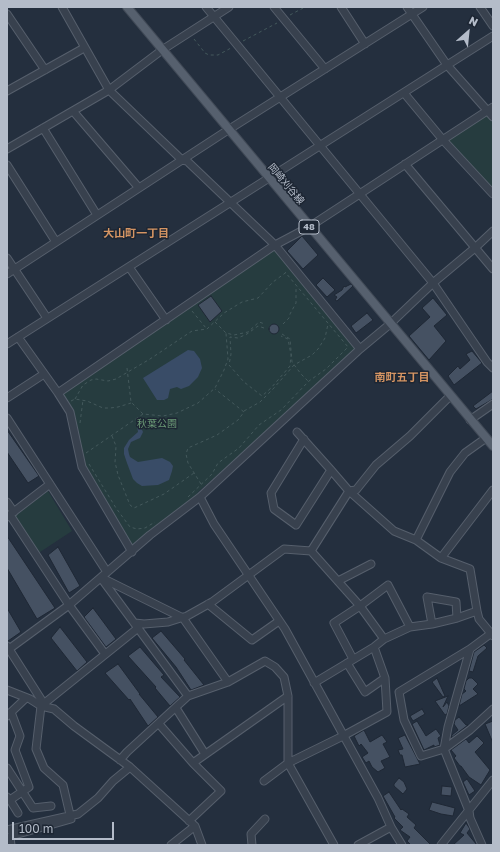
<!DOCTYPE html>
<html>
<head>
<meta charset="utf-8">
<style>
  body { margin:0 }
  #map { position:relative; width:500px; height:852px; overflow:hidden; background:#242f3e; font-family:"Golos Text",sans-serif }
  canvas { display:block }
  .frame { position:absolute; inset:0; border:8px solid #b4bcc9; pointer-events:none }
  .north { position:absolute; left:448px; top:12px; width:40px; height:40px; -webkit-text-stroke:3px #1d2633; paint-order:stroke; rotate:27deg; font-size:11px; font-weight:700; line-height:16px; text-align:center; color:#b4bcc9 }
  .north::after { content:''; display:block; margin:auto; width:14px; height:18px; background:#b4bcc9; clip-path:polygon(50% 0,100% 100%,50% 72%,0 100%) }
  .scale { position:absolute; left:12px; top:822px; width:102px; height:18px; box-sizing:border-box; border:2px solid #b4bcc9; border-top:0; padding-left:5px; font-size:12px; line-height:14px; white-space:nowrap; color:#b4bcc9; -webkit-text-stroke:3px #1d2633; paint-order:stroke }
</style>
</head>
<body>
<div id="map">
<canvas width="500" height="852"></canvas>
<div class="frame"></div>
<div class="north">N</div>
<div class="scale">100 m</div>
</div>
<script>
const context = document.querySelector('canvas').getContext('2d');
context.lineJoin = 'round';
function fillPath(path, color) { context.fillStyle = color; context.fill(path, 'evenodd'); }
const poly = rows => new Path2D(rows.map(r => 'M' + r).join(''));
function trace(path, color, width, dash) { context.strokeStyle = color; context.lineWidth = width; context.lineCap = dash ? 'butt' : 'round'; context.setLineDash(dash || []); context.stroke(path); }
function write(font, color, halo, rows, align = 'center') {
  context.font = font + ' "Golos Text","Noto Sans JP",sans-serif'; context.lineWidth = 3; context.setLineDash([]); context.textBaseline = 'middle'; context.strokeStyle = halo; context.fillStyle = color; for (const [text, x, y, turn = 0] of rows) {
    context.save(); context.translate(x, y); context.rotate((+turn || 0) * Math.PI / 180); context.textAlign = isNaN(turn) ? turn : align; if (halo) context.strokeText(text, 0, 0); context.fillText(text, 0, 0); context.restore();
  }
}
const green = poly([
  [488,111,493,117,493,191,443,140],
  [272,251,276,251,356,348,262,436,198,492,196,497,135,545,132,545,84,466,74,411,64,396,64,392],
  [48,491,72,531,37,554,14,517]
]);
const water = poly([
  [188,350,194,351,200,359,202,368,198,377,189,386,181,389,177,387,170,389,168,398,164,400,157,400,143,378],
  [139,423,143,432,140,438,131,442,128,449,129,454,130,457,138,462,162,458,170,462,173,466,172,471,169,480,158,485,142,486,137,483,133,479,127,463,124,454,124,448,129,440,138,432,137,425]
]);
const building = poly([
  [302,236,318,255,303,269,287,251,302,236],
  [323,278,335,290,327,297,316,285,323,278],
  [351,284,353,286,337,301,335,300,337,297,334,295,342,290,344,286,345,287,351,284],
  [211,296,222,311,210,322,198,305,211,296],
  [433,298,447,315,434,326,446,341,429,360,409,336,430,317,422,308,433,298],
  [367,313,373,320,356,333,351,326,367,313],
  '269 329a5 5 0 1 1 10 0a5 5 0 1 1-10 0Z',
  [472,351,482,363,454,385,448,376,458,366,460,369,470,360,466,354,472,351],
  [493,391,493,399,476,409,473,406,493,391],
  [7,430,39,476,28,483,7,452,7,430],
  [7,536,55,608,37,619,7,568,7,536],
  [58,547,80,586,69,593,48,555,58,547],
  [7,608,21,632,8,641,7,641,7,608],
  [93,608,116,639,106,647,84,617,93,608],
  [60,627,87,662,77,671,51,638,60,627],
  [161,631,185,659,184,660,204,685,191,690,176,667,152,638,161,631],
  [484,645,487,648,478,656,473,672,469,671,474,652,484,645],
  [140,647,164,675,161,677,180,697,170,706,155,688,156,687,128,656,140,647],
  [118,664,140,694,139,694,158,717,148,726,130,699,129,700,105,673,118,664],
  [437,678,445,696,443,697,432,682,437,678],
  [469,678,472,678,478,684,473,689,478,694,459,706,462,694,466,691,464,689,466,681,469,678],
  [448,696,443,707,447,702,449,706,447,714,445,715,435,701,448,696],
  [422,709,425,714,413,721,410,716,422,709],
  [459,717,466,725,468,725,451,738,452,735,458,730,454,724,455,720,459,717],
  [417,721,426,736,436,729,441,736,438,738,440,745,434,747,434,745,424,750,412,724,417,721],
  [493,721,493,743,485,724,493,721],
  [364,730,370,742,382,735,387,742,383,744,390,757,381,761,385,768,378,772,372,767,369,761,366,763,362,757,368,753,361,744,359,746,354,736,364,730],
  [405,735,420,764,405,767,402,755,400,755,398,750,403,749,398,738,405,735],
  [477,736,484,743,475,752,490,770,481,785,469,777,461,766,460,766,454,758,456,756,451,750,466,739,469,743,477,736],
  [399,778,404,782,407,789,403,794,394,786,394,784,399,778],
  [467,779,475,791,469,795,463,782,467,779],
  [442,786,452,787,451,796,441,795,442,786],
  [389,792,401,810,402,809,409,814,407,817,416,825,414,828,431,845,411,845,407,841,410,837,400,830,403,827,394,818,395,817,383,796,389,792],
  [432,802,455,808,453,816,441,814,429,810,432,802],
  [466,823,470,829,467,833,477,845,453,845,464,835,460,833,466,823]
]);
const path = poly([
  [290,15,305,7],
  [194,39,205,53,209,55,218,55,231,48],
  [243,41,277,23],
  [192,311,206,328],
  [215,322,226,333,234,335,248,332,259,322,265,324],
  [283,324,289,318,290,314,296,303,296,286],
  [264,328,258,326,247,334,238,338,230,337,231,354,229,365,244,382,262,396,271,388,290,366,291,355,288,339,281,336],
  [282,334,290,339,292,362,301,374,308,381],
  [127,368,131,402,143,414,163,416,177,413,198,403,215,388,224,370,228,359,226,333],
  [75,399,83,385,91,380,96,379,108,381,116,379,150,359,192,331,207,329,224,313,242,302,258,298,273,282,288,271],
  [71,401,75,399,87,401,103,408,110,408,118,407,131,403],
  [244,411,260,402,273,389,294,365,312,355,318,349,325,338,328,324],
  [80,423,83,400],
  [112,436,116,446,115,462,118,475,130,505,134,508,164,494,194,473],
  [86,453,143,414],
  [89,464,116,508,130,527,137,529,145,528,155,522],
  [201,484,188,463,186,454,188,448,217,435,238,420,244,412,215,389],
  [188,497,212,474,218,463,239,448,259,425,281,410,309,381,326,369,348,347,285,272]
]);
const minor = poly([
  [62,7,109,90,182,160,187,161,275,245,360,349],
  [206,7,433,283,487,362,493,368],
  [274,7,325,69],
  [341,7,365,44],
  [407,7,447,65,493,117],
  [480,7,493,26],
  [7,14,45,70],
  [7,91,84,48],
  [404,93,443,140,493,194],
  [73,111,139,188],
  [43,128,97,215],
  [7,149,109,90,162,50,229,7],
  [405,164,493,269],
  [7,165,56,242],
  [7,258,47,318],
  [129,267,166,320],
  [7,274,228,130,423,7],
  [18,337,58,393,70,412,82,467,132,552],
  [7,344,493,36],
  [58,393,275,245,309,227,493,107],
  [7,398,44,374],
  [7,418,107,572],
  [470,420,493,404],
  [297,432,331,470,349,491,394,531,416,540,441,558,470,569,477,611],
  [304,439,271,493,274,509,296,525,331,470],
  [200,497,214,524,285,629,378,798,391,827,402,845],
  [7,502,14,512],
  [10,515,69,605,105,654],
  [7,517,50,484],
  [416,540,450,472,465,453,486,438],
  [311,551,360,606,384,639,374,647,314,683],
  [441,558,493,490],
  [101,578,188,696,127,752,120,760],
  [102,578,183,618,228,682,188,696],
  [338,581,371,564],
  [208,604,252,640,279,621],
  [135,623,144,624,168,622,187,616,212,602,284,549,311,551,349,491,356,490,376,465,410,436,450,396],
  [432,624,427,597,456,602,457,618],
  [384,639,410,627,432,624,457,618,477,611,479,619,493,636],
  [7,646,44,704],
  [9,649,69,605,150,535,200,497,360,349,390,324,433,283,476,247,493,231],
  [470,649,399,692,404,720,421,756,444,749,470,730,493,709],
  [353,659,334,623,360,606,388,585,410,627],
  [347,663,365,692,385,678],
  [228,682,265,661,275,667,284,677,288,696,288,763,334,845],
  [7,690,30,699,41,706,54,709,74,726,130,767,195,826,202,845],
  [176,708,205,754],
  [7,716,26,698],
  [159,724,193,763,221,791,189,821],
  [193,763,288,696],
  [7,768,33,808,51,806],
  [264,781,288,763,343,736,387,712,385,678,374,647],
  [7,797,10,800,29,787,15,750,20,736,11,712],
  [10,800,18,813],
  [7,830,78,814,98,798,113,781,130,767],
  [11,845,10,838,11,836,71,819,63,785,44,768,36,749,41,706,138,628],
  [171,845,195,826],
  [252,845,251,834,265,819],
  [358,845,391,827],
  [441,845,493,780],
  [482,845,470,818,469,811,444,749,448,727,470,649,493,632]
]);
const major = poly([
  [127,7,493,446]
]);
const shields = [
  [309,227,20]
];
const shieldNames = [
  ["48",309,227]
];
const streetNames = [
  ["岡崎刈谷線",286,184,50]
];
const parkNames = [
  ["秋葉公園",157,424]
];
const neighbourhoodNames = [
  ["大山町一丁目",136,234],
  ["南町五丁目",402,378]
];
fillPath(green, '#263c3f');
fillPath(water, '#394c67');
fillPath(building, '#455162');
trace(building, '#1f2835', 1);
trace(minor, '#565f6c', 9);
trace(major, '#414a57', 10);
trace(path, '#44595c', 1, [3, 3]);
trace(minor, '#38414e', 7);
trace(major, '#56606e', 8);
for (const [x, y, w] of shields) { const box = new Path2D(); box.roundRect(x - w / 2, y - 7, w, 14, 3); context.fillStyle = '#1d2633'; context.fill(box); trace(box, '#b4bcc9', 1); }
write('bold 9px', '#b4bcc9', null, shieldNames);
write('10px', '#b4bcc9', '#1d2633', streetNames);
write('10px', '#6b9a76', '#1d2633', parkNames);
write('bold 11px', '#d59563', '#1d2633', neighbourhoodNames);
</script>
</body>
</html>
